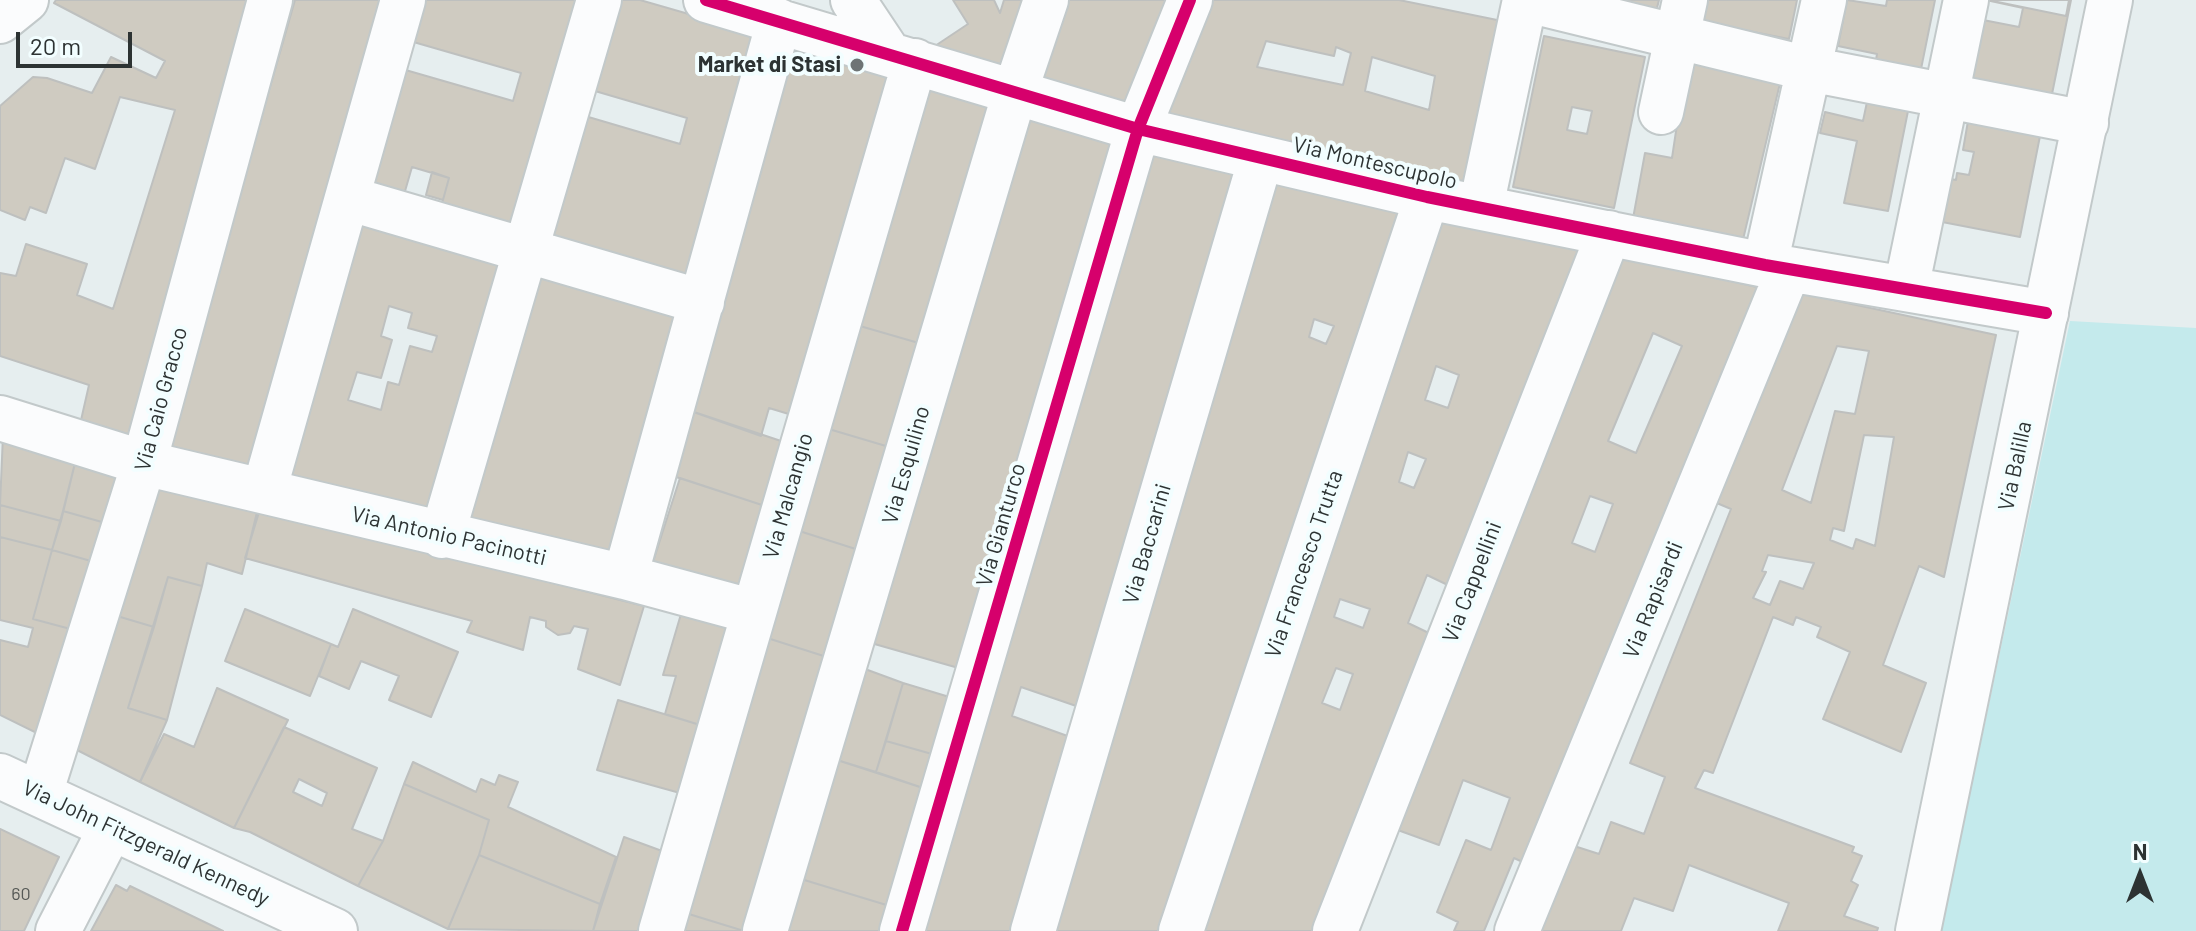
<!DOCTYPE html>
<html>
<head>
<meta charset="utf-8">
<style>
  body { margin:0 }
  #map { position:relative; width:2196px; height:931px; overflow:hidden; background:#e6eeef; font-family:Barlow,sans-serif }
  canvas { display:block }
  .north { position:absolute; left:2100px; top:835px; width:80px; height:80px; -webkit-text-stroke:6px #f2feff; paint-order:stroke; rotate:0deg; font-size:22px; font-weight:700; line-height:32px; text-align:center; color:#2d3333 }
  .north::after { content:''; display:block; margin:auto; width:28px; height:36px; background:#2d3333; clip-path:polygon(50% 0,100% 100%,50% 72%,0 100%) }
  .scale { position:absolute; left:16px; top:32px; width:116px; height:36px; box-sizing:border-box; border:4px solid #2d3333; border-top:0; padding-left:10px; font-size:24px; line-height:28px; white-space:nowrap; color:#2d3333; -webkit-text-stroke:6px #f2feff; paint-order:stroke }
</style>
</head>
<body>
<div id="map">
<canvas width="2196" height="931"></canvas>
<div class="north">N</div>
<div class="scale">20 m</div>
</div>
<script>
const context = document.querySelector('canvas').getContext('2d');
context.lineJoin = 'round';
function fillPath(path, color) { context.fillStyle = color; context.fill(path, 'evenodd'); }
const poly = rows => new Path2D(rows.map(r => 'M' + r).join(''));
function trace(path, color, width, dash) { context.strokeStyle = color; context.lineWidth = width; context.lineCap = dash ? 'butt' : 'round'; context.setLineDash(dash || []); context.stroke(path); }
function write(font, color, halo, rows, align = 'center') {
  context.font = font + ' Barlow,sans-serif'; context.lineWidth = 8; context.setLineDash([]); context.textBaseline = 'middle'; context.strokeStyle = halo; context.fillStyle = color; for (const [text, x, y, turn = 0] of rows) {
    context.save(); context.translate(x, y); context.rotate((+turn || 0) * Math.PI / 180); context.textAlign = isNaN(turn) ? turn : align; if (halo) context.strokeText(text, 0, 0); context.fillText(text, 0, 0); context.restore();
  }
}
const green = poly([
  [2070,321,2196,328,2196,931,1941,931]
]);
const building = poly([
  [56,0,262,0,136,442,79,429,89,385,0,356,0,273,16,276,26,244,87,264,77,295,113,309,175,110,120,97,95,169,65,158,46,213,30,207,25,220,0,210,0,106,33,77,47,78,92,93,111,57,156,78,165,61,54,3,56,0],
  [295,0,387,0,246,472,166,448,295,0],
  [422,0,585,0,518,229,441,207,449,178,412,167,403,198,367,187,402,69,513,101,521,73,410,41,422,0],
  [621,0,640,0,765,36,694,282,549,239,585,116,680,144,687,118,595,91,621,0],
  [953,0,994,0,1000,13,1004,0,1029,0,1007,71,929,50,968,24,953,0],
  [1064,0,1168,0,1129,110,1045,83,1041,69,1064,0],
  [1209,0,1399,0,1502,21,1468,189,1168,116,1209,0],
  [1266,41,1334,56,1336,47,1351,53,1343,85,1257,67,1266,41],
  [1372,57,1435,76,1429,110,1365,91,1372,57],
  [1602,0,1659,0,1656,12,1602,0],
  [1701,0,1797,0,1789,39,1697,21,1701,0],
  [1847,0,1886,6,1887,0,1935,0,1921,69,1876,60,1877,54,1838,46,1847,0],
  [1986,0,2071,0,2051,99,1970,82,1983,20,2019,27,2023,8,1986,0],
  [1988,0,2069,0,2066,16,1988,0],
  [1544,36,1645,57,1614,208,1513,187,1544,36],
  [1572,107,1592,111,1587,134,1567,130,1572,107],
  [794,39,897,74,792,415,769,408,761,436,688,410,794,39],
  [1687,58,1781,79,1741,248,1632,224,1645,153,1672,158,1687,58],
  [924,85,997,111,929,346,853,324,924,85],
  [1867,102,1908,111,1888,211,1844,203,1857,141,1820,133,1825,112,1863,121,1867,102],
  [1026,116,1119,141,962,669,871,643,1026,116],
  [1968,121,2040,136,2020,237,1937,221,1946,178,1956,180,1957,173,1969,175,1974,152,1963,150,1968,121],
  [1147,150,1242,177,1082,708,1021,687,1012,716,1073,738,1017,931,919,931,1147,150],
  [432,172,449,178,443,200,426,195,432,172],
  [1275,181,1399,209,1164,931,1052,931,1275,181],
  [1314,319,1334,326,1326,344,1309,337,1314,319],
  [1437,217,1584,249,1454,588,1427,575,1408,623,1435,636,1319,931,1199,931,1437,217],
  [1436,366,1459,375,1448,408,1425,400,1436,366],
  [1408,452,1426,459,1414,488,1399,482,1408,452],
  [1340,599,1370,609,1363,628,1334,617,1340,599],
  [1336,668,1353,674,1340,710,1322,703,1336,668],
  [356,218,507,265,434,524,282,484,356,218],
  [389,306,412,313,408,328,437,336,432,352,410,346,399,385,388,382,381,410,348,400,357,372,381,378,392,340,381,336,389,306],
  [1618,254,1765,289,1529,865,1514,858,1484,931,1454,931,1458,922,1437,912,1466,840,1491,850,1510,798,1463,780,1439,845,1395,829,1618,254],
  [1653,333,1682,346,1636,453,1608,441,1653,333],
  [1590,496,1613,504,1595,552,1572,543,1590,496],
  [538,271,684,314,610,566,464,522,538,271],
  [1796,292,1996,335,1944,577,1919,566,1883,665,1926,683,1901,752,1823,719,1850,652,1817,637,1821,627,1796,617,1793,625,1773,617,1713,773,1704,770,1695,788,1854,847,1852,852,1862,856,1851,881,1858,885,1844,916,1878,928,1877,931,1778,931,1789,903,1689,865,1673,911,1634,898,1621,931,1536,931,1571,845,1599,854,1611,822,1644,834,1665,777,1630,763,1731,509,1712,501,1796,292],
  [1837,346,1869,351,1855,414,1835,411,1811,503,1782,490,1837,346],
  [1864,435,1894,437,1875,546,1856,539,1853,549,1830,540,1833,528,1844,531,1864,435],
  [1768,555,1814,563,1803,589,1780,581,1770,605,1753,598,1766,572,1762,571,1768,555],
  [853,324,929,346,896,449,822,427,853,324],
  [688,410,784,442,765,506,670,475,688,410],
  [822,427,896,449,865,552,793,529,822,427],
  [3,435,76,459,61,521,0,505,3,435],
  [76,459,125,474,109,524,63,511,76,459],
  [680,478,765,506,740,592,651,568,680,478],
  [158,482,258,508,242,574,207,563,202,586,168,577,154,627,117,616,158,482],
  [0,505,61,521,52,550,0,537,0,505],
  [260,509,644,606,620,685,578,669,588,629,574,626,570,633,558,635,546,627,546,621,530,617,523,650,467,632,472,621,245,558,260,509],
  [63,511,109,524,98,563,52,550,63,511],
  [793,529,865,552,833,659,761,636,793,529],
  [0,537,52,550,33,619,78,631,47,738,0,715,0,640,28,647,33,628,0,620,0,537],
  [52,550,98,563,78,631,33,619,52,550],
  [168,577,202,586,167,720,128,708,168,577],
  [245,609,331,644,310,696,225,661,245,609],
  [353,609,458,652,431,717,389,700,399,676,361,661,349,689,319,676,331,644,338,647,353,609],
  [681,614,730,627,700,725,665,714,676,676,663,675,681,614],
  [117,616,154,627,128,708,167,720,140,782,77,750,117,616],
  [761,636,833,659,751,931,744,931,679,911,761,636],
  [865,669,903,683,876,772,837,760,865,669],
  [903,683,956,699,939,756,886,741,903,683],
  [217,688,288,720,234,828,140,782,164,734,194,747,217,688],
  [618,700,700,725,680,793,597,770,618,700],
  [284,727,377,768,352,829,383,841,358,886,250,832,234,828,284,727],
  [299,779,327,793,322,806,293,792,299,779],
  [886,741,939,756,929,790,876,772,886,741],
  [837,760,929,790,893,907,801,879,837,760],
  [413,762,476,792,481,779,495,785,499,775,518,782,508,807,616,857,600,904,479,855,489,820,404,784,413,762],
  [404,784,489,820,479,855,448,929,358,886,383,841,404,784],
  [0,829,59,857,24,931,0,931,0,829],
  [624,837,662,851,639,931,593,931,624,837],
  [479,855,600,904,593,931,448,929,479,855],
  [801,879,893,907,886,931,786,931,801,879],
  [116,885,127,891,130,886,223,931,91,931,116,885],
  [679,911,744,931,674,931,679,911]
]);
const minor = poly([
  [706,0,1138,129,1427,197,1765,265,2046,313],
  [853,0,889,54],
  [1527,0,1809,69,2086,123],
  [0,21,26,0],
  [1661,112,1685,0],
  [347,198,702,302],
  [1481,207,1525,0],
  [1765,265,1824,0],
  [1906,289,1966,0],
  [0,418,144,463,625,577,754,612],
  [264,491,403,0],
  [442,536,599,0],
  [625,577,779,21],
  [40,794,144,463,270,0],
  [58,931,111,828],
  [661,931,915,61],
  [765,931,1015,92,1046,0],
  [902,931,1138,129,1190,0],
  [1033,931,1261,158],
  [1181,931,1427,197],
  [1335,931,1609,233],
  [1517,931,1789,269]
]);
const tertiary = poly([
  [0,776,335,931],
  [1918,931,2110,0]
]);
const cycleway = poly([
  [706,0,1138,129,1427,197,1765,265,2046,313],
  [902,931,1138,129,1190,0]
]);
const markers = [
  [857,65,8,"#6e7475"]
];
const numberNames = [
  ["60",21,894]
];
const poiNames = [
  ["Market di Stasi",841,65]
];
const streetNames = [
  ["Via Montescupolo",1375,163,13],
  ["Via Caio Gracco",161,399,-75],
  ["Via Esquilino",906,465,-74],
  ["Via Balilla",2015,466,-78],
  ["Via Malcangio",788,496,-74],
  ["Via Gianturco",1001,525,-74],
  ["Via Antonio Pacinotti",449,536,13],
  ["Via Baccarini",1147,544,-74],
  ["Via Francesco Trutta",1304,564,-71],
  ["Via Cappellini",1472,582,-69],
  ["Via Rapisardi",1653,600,-68],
  ["Via John Fitzgerald Kennedy",146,843,25]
];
fillPath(green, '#c4eaec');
fillPath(building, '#cfcbc1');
trace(building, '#bec0bf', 2);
trace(minor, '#c2c9ca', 48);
trace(tertiary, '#c2c9ca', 48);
trace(minor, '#fbfcfd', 44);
trace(tertiary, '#fbfcfd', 44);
trace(cycleway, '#d6006c', 12);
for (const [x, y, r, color] of markers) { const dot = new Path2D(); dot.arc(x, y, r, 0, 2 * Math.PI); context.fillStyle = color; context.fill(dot); trace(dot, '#f2feff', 3); }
write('18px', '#565956', null, numberNames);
write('bold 22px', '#2d3333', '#f2feff', poiNames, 'right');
write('22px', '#2d3333', '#f2feff', streetNames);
</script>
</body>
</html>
